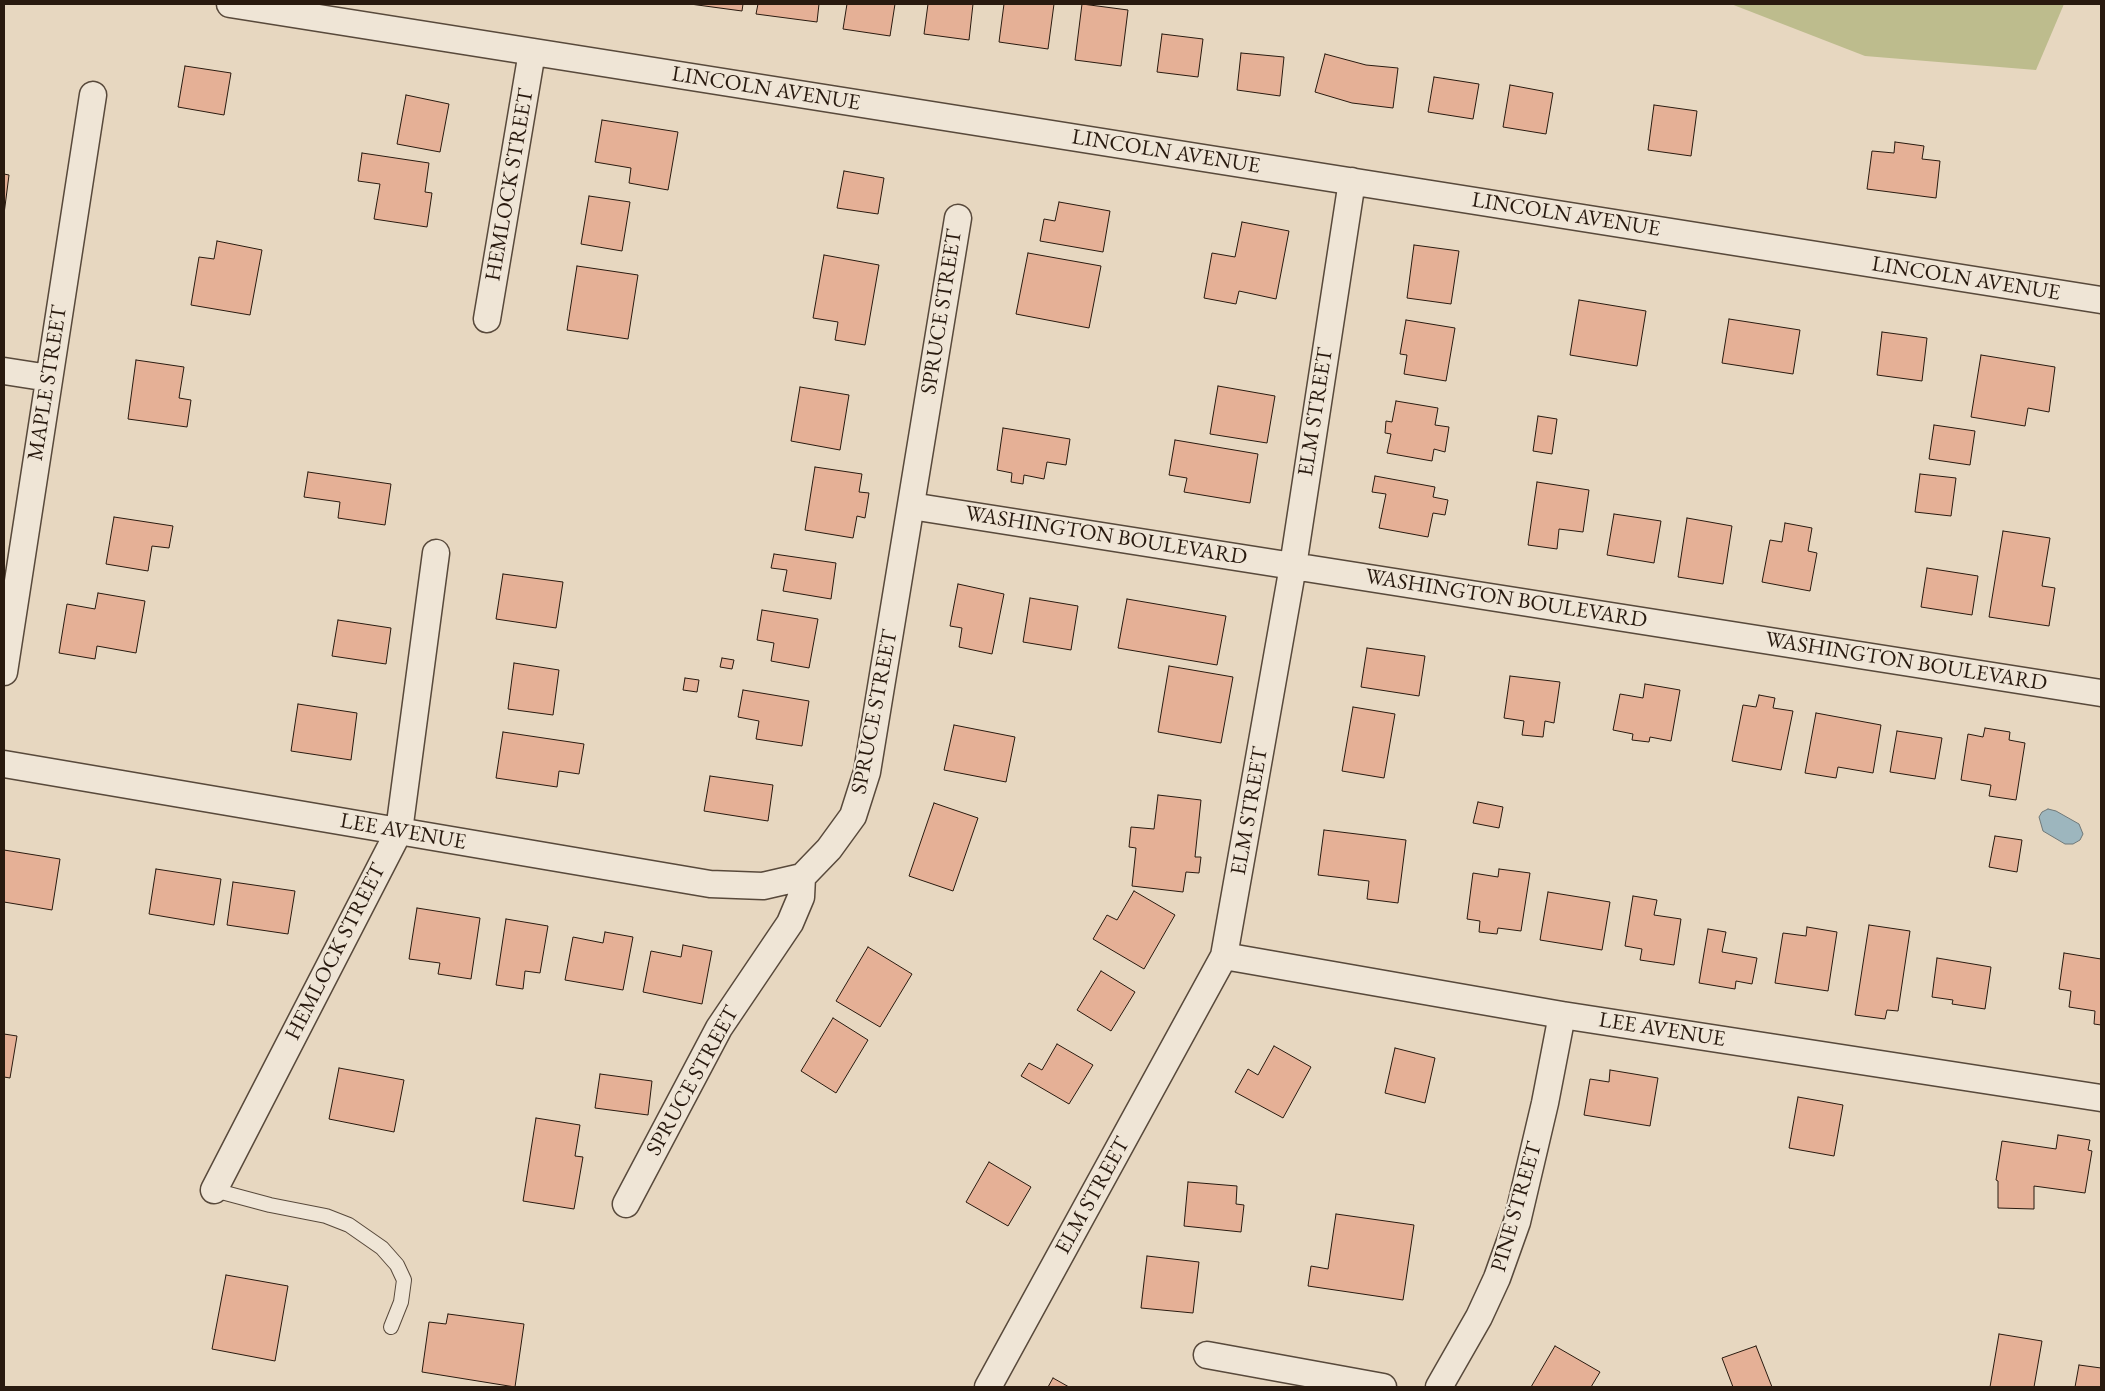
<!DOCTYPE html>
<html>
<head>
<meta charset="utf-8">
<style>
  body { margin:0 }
  #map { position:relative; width:2105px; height:1391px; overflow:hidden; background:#e7d7c0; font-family:"EB Garamond",serif }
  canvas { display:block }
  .frame { position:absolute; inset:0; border:5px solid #291a0f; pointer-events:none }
</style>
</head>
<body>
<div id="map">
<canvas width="2105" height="1391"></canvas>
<div class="frame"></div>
</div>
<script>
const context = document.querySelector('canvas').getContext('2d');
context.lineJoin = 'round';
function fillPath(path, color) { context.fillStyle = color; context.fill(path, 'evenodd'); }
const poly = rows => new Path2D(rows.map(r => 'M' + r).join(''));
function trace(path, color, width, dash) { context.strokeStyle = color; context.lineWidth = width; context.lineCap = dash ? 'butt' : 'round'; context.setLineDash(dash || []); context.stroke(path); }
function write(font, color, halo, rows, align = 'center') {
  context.font = font + ' "EB Garamond",serif'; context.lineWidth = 4.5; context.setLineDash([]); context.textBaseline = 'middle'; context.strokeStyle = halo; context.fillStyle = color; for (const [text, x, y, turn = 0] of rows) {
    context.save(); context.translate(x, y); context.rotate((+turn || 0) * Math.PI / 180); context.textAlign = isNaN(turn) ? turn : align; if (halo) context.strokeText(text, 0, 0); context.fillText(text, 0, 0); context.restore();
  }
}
const green = poly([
  [1731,4,2064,4,2036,70,1865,56]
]);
const water = poly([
  [2048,809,2056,811,2079,824,2083,834,2080,840,2073,844,2065,844,2043,831,2039,817,2042,812,2048,809]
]);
const building = poly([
  [690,4,743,4,742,11,690,4],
  [758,4,819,4,817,22,756,14,758,4],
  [847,4,895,4,890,36,843,29,847,4],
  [928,4,973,4,969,40,924,34,928,4],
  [1004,4,1054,4,1048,49,999,42,1004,4],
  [1082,4,1128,10,1121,66,1075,60,1082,4],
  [1162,34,1203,39,1198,77,1157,72,1162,34],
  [1241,53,1284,57,1280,96,1237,90,1241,53],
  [1325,54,1366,65,1398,68,1393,108,1352,103,1315,92,1325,54],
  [185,66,231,73,224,115,178,107,185,66],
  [1434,77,1479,84,1473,119,1428,112,1434,77],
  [1510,85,1553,93,1546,134,1503,127,1510,85],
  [406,95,449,104,440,152,397,144,406,95],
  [1654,105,1697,111,1691,156,1648,150,1654,105],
  [602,120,678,132,668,190,629,183,631,168,595,162,602,120],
  [1895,142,1924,146,1922,159,1940,161,1936,198,1867,189,1872,151,1894,153,1895,142],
  [362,153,429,163,425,192,432,193,427,227,374,219,380,184,358,181,362,153],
  [844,171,884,178,878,214,837,208,844,171],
  [4,174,9,175,4,214,4,174],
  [589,196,630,202,622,251,581,244,589,196],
  [1059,202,1110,211,1103,252,1040,241,1044,219,1055,221,1059,202],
  [1242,222,1289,231,1276,299,1239,291,1236,304,1204,298,1212,253,1235,257,1242,222],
  [217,241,262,250,250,315,191,305,199,257,214,259,217,241],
  [1414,245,1459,251,1451,304,1407,298,1414,245],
  [1028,253,1101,266,1089,328,1016,314,1028,253],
  [824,255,879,265,865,345,835,340,838,322,813,318,824,255],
  [577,266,638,275,628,339,567,330,577,266],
  [1579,300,1646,311,1637,366,1570,355,1579,300],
  [1729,319,1800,330,1793,374,1722,363,1729,319],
  [1406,320,1455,328,1446,381,1404,374,1407,355,1400,354,1406,320],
  [1882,332,1927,338,1922,381,1877,375,1882,332],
  [1981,355,2055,367,2049,412,2028,408,2025,426,1971,417,1981,355],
  [136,360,184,367,179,398,191,400,187,427,128,419,136,360],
  [1218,386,1275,396,1267,443,1210,434,1218,386],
  [800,387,849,395,840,450,791,441,800,387],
  [1396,401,1438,408,1435,425,1449,427,1445,452,1434,449,1432,461,1387,453,1391,434,1385,433,1386,421,1392,422,1396,401],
  [1538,416,1557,419,1552,454,1533,451,1538,416],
  [1934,425,1975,431,1970,465,1929,459,1934,425],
  [1003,428,1070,439,1066,465,1047,462,1044,479,1024,475,1023,484,1011,482,1012,473,997,470,1003,428],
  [1175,440,1258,454,1250,503,1184,492,1187,478,1169,475,1175,440],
  [815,467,862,474,859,492,869,493,865,518,857,516,853,538,805,530,815,467],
  [308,472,391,484,385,525,338,518,340,502,304,497,308,472],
  [1920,474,1956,478,1951,516,1915,512,1920,474],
  [1375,476,1435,487,1433,497,1448,500,1445,515,1433,513,1428,537,1379,528,1386,494,1372,492,1375,476],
  [1537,482,1589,490,1583,532,1559,529,1557,549,1528,545,1537,482],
  [1614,514,1661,521,1654,563,1607,555,1614,514],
  [114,517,173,526,169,548,152,546,148,571,106,564,114,517],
  [1687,518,1732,526,1723,584,1678,577,1687,518],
  [1785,523,1812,528,1808,551,1817,553,1810,591,1762,582,1770,540,1782,542,1785,523],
  [2003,531,2050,538,2042,586,2055,588,2049,626,1989,617,2003,531],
  [774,554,836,563,831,599,783,591,787,570,771,568,774,554],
  [1927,568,1978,576,1972,615,1921,607,1927,568],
  [503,574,563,582,556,628,496,619,503,574],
  [958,584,1004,594,992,654,959,647,962,628,950,626,958,584],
  [98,593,145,601,136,653,97,646,95,659,59,653,67,604,95,609,98,593],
  [1030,598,1078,606,1071,650,1023,642,1030,598],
  [1127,599,1226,616,1217,665,1118,648,1127,599],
  [762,610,818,619,809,668,771,661,774,643,757,640,762,610],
  [338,620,391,628,386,664,332,656,338,620],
  [1367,648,1425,656,1419,696,1361,687,1367,648],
  [722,658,734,660,732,669,720,667,722,658],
  [514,663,559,670,553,715,508,709,514,663],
  [1169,666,1233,677,1221,743,1158,732,1169,666],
  [1510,676,1560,682,1554,723,1545,721,1543,737,1522,735,1524,721,1504,718,1510,676],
  [685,678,699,680,697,692,683,690,685,678],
  [1645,684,1680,690,1671,741,1650,737,1649,742,1632,740,1633,734,1613,730,1620,694,1643,698,1645,684],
  [743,690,809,701,802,746,756,739,759,721,738,717,743,690],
  [1759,695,1775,698,1773,708,1793,711,1781,770,1732,761,1743,705,1756,707,1759,695],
  [298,704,357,713,351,760,291,751,298,704],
  [1353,707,1395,714,1384,778,1342,771,1353,707],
  [1816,713,1881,725,1873,773,1838,767,1836,778,1805,773,1816,713],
  [954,725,1015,737,1006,782,944,770,954,725],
  [1985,728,2010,732,2009,740,2025,743,2016,800,1989,796,1991,785,1961,780,1968,734,1983,737,1985,728],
  [1897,731,1942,738,1935,779,1890,772,1897,731],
  [503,732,584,744,579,774,559,771,557,787,496,778,503,732],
  [710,776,773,785,768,821,704,811,710,776],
  [1158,795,1201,800,1195,857,1201,857,1199,873,1186,872,1183,892,1132,886,1136,848,1129,847,1131,827,1154,829,1158,795],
  [1478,802,1503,807,1499,828,1473,823,1478,802],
  [934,803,978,818,953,891,909,876,934,803],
  [1324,830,1406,840,1398,903,1367,899,1369,881,1318,875,1324,830],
  [1995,836,2022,840,2017,872,1989,867,1995,836],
  [4,850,60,859,52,910,4,902,4,850],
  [156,869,221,879,214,925,149,914,156,869],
  [1499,869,1530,873,1521,931,1498,928,1497,934,1479,932,1480,921,1467,919,1473,873,1498,877,1499,869],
  [233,882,295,891,288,934,227,925,233,882],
  [1134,891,1175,915,1144,969,1093,939,1107,915,1117,920,1134,891],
  [1548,892,1610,902,1602,950,1540,940,1548,892],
  [1633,896,1657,900,1654,915,1681,919,1674,965,1640,960,1642,949,1625,946,1633,896],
  [417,908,480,918,471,979,438,974,440,963,409,959,417,908],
  [506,919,548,926,540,973,525,971,523,989,496,985,506,919],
  [1869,925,1910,931,1898,1011,1887,1010,1885,1019,1855,1015,1869,925],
  [1807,927,1837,932,1828,991,1775,983,1783,933,1806,936,1807,927],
  [1708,929,1726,932,1722,952,1757,958,1752,984,1736,981,1735,989,1699,983,1708,929],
  [605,932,633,937,623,990,565,980,573,937,603,943,605,932],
  [683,945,712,951,702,1004,643,992,651,951,681,957,683,945],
  [868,947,912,974,880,1027,836,1001,868,947],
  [2064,953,2101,959,2101,1025,2094,1024,2095,1011,2069,1007,2071,991,2059,989,2064,953],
  [1937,958,1991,967,1985,1009,1952,1004,1953,1000,1932,997,1937,958],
  [1101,971,1135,992,1111,1031,1077,1010,1101,971],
  [833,1018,868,1040,836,1093,801,1071,833,1018],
  [4,1034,17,1036,10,1078,4,1077,4,1034],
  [1057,1044,1093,1065,1069,1104,1021,1076,1029,1063,1042,1070,1057,1044],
  [1274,1046,1311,1067,1283,1118,1235,1092,1248,1069,1258,1075,1274,1046],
  [1395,1048,1435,1058,1425,1103,1385,1093,1395,1048],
  [339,1068,404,1080,394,1132,329,1119,339,1068],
  [1610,1070,1658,1078,1650,1126,1584,1115,1590,1079,1609,1082,1610,1070],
  [600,1074,652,1081,648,1115,595,1108,600,1074],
  [1798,1097,1843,1105,1834,1156,1789,1148,1798,1097],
  [536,1118,580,1125,575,1156,583,1157,574,1209,523,1201,536,1118],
  [2058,1135,2090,1140,2088,1150,2092,1151,2085,1193,2034,1186,2034,1209,1998,1208,1998,1181,1996,1180,2002,1141,2056,1149,2058,1135],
  [989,1162,1031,1187,1008,1226,966,1202,989,1162],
  [1188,1182,1237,1186,1236,1204,1244,1205,1241,1232,1184,1226,1188,1182],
  [1336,1214,1414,1225,1403,1300,1308,1286,1311,1266,1328,1269,1336,1214],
  [1147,1256,1199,1262,1193,1313,1141,1308,1147,1256],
  [226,1275,288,1286,275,1361,212,1349,226,1275],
  [448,1314,524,1324,515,1387,422,1372,429,1322,446,1324,448,1314],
  [1999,1334,2042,1341,2034,1387,1990,1387,1999,1334],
  [1555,1346,1600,1372,1591,1387,1531,1387,1555,1346],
  [1756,1346,1772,1387,1733,1387,1722,1358,1756,1346],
  [2079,1365,2101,1368,2101,1387,2075,1387,2079,1365],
  [1053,1378,1069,1387,1048,1387,1053,1378]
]);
const service = poly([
  [214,1190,270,1205,326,1216,349,1225,382,1248,397,1265,404,1280,401,1302,391,1327]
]);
const minor = poly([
  [230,4,2101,300],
  [487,319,532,52],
  [4,371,49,378],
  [911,506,2101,693],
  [4,672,93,95],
  [4,764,710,884,763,886,802,877],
  [1224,956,1562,1015,2101,1098],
  [214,1190,399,831,436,553],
  [626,1204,719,1028,790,923,801,897,802,877,829,849,853,816,867,772,958,218],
  [1207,1355,1383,1387],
  [988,1387,1224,956,1293,566,1352,181],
  [1439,1387,1479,1317,1497,1278,1517,1222,1545,1103,1562,1015]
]);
const streetNames = [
  ["LINCOLN AVENUE",766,89,9],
  ["LINCOLN AVENUE",1166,152,9],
  ["HEMLOCK STREET",510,185,-80],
  ["LINCOLN AVENUE",1566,215,9],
  ["LINCOLN AVENUE",1966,279,9],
  ["SPRUCE STREET",942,312,-81],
  ["MAPLE STREET",48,383,-81],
  ["ELM STREET",1316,412,-81],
  ["WASHINGTON BOULEVARD",1106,536,9],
  ["WASHINGTON BOULEVARD",1506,599,9],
  ["WASHINGTON BOULEVARD",1906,662,9],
  ["SPRUCE STREET",875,712,-79],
  ["ELM STREET",1250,811,-80],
  ["LEE AVENUE",403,832,10],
  ["HEMLOCK STREET",336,952,-63],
  ["LEE AVENUE",1662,1030,9],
  ["SPRUCE STREET",693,1081,-61],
  ["ELM STREET",1093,1196,-61],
  ["PINE STREET",1517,1207,-74]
];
fillPath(green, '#bdbc8d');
fillPath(water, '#9db6be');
trace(water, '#6f7878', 1);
fillPath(building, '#e5b096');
trace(building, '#291a0f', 1);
trace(service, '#58493b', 16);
trace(minor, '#58493b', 29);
trace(service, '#efe5d6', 14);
trace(minor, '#efe5d6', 26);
write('22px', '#291a0f', '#efe5d6', streetNames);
</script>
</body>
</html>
